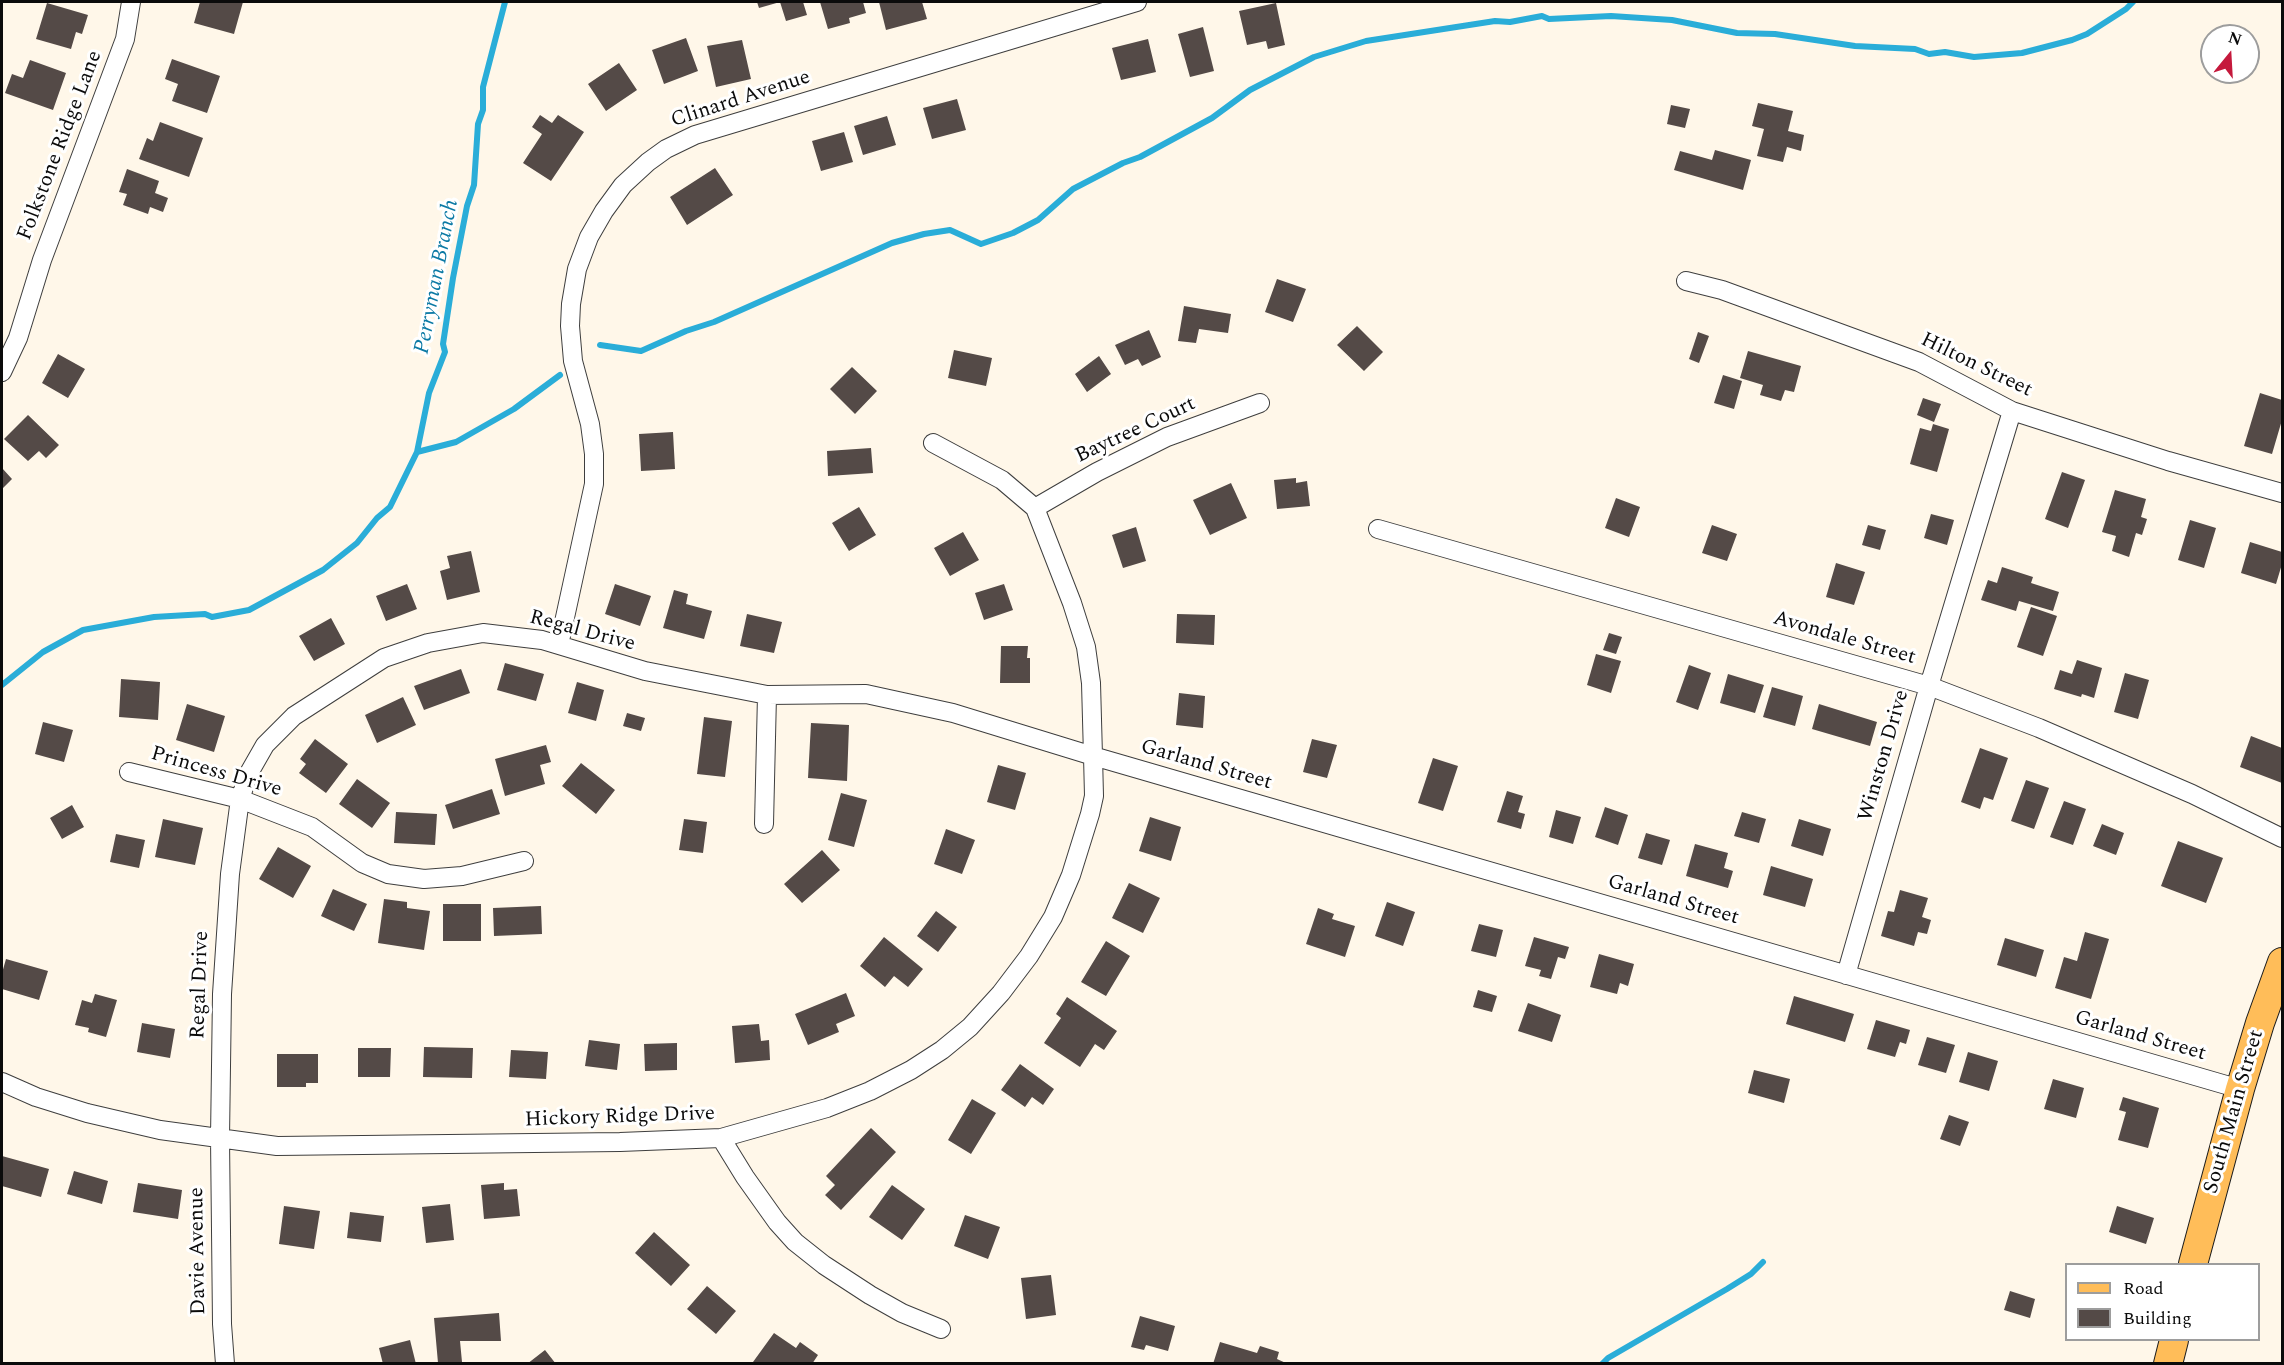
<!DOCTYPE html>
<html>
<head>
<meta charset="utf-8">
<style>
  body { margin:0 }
  #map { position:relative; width:2284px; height:1365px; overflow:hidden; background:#fff7e9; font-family:Spectral,serif }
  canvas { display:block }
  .frame { position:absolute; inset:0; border:3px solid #0b0b0b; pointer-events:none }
  .legend { position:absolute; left:2065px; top:1263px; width:195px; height:78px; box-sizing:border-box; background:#fff; border:2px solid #9d9d9d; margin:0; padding:8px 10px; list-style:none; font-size:18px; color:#0b0b0b }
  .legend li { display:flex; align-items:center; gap:12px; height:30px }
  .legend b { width:30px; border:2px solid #9d9d9d }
  .north { position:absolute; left:2200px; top:24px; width:60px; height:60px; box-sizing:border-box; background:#fff; border:2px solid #9d9d9d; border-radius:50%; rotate:18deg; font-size:16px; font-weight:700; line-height:24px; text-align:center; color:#0b0b0b }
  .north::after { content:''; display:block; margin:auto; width:21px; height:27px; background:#c5193c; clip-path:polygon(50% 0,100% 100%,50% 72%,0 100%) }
</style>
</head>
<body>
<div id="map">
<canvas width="2284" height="1365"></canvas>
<div class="frame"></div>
<ul class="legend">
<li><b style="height:8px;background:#ffbd59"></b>Road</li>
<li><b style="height:16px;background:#544a47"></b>Building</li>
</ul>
<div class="north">N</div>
</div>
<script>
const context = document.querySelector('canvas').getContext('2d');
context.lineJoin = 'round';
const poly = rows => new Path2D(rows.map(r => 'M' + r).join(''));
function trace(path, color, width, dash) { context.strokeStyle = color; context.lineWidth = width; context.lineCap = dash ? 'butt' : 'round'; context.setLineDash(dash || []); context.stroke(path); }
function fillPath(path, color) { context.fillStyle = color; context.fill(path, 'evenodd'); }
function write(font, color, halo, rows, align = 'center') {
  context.font = font + ' Spectral,serif'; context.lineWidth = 6; context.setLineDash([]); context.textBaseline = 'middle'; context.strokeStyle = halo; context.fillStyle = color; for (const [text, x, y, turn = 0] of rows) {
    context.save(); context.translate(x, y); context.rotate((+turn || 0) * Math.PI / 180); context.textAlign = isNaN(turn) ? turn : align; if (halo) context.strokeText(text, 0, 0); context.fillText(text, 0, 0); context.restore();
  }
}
const stream = poly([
  [600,345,641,351,686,331,714,322,892,243,924,234,950,230,981,244,1013,233,1038,220,1073,189,1123,163,1140,157,1212,118,1250,90,1314,57,1366,41,1495,21,1510,22,1542,16,1549,19,1611,16,1672,20,1737,33,1775,34,1855,46,1915,49,1929,54,1945,52,1974,57,2022,53,2072,40,2087,34,2126,9,2133,2],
  [417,452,456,442,514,409,560,375],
  [2,685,43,652,83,630,154,617,205,614,212,617,249,610,323,570,357,543,377,518,390,507,417,452,429,393,445,352,443,344,453,278,467,206,474,185,478,124,483,110,483,87,505,2],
  [1602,1364,1608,1358,1727,1289,1751,1274,1763,1262]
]);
const building = poly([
  [200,2,243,2,234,34,194,23],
  [757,2,803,2,807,15,786,21,780,2,759,8],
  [820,2,863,2,866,13,849,18,850,23,828,29],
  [879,2,922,2,927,19,886,30],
  [47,3,88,15,82,34,76,32,71,49,36,39],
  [1276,3,1285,45,1268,49,1266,41,1247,45,1239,11],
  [1203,27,1214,71,1190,77,1178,34],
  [686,38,698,71,664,84,652,50],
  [1148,39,1156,72,1121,80,1112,48],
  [742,40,751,79,716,87,707,46],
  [172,59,220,76,207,113,172,101,178,84,165,79],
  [30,60,66,73,53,110,5,93,12,74,23,78],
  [619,63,637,90,606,111,588,84],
  [957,99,966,130,932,139,923,108],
  [1758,103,1793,111,1788,131,1804,135,1801,151,1787,147,1783,162,1757,156,1764,129,1752,126],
  [1671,105,1690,109,1685,128,1667,124],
  [540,115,552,123,558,115,584,132,551,181,523,163,542,134,532,127],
  [887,116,896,145,863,155,854,126],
  [160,122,203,138,189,177,139,159,147,138,153,141],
  [844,132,853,162,821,171,812,141],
  [1715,150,1751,160,1743,190,1674,170,1680,151,1712,160],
  [715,168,733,195,687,225,670,197],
  [127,169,159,181,155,193,168,198,163,212,150,207,148,214,123,205,127,194,119,192],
  [1277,279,1306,289,1293,322,1265,312],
  [1184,306,1231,314,1228,333,1199,329,1196,343,1178,341],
  [1357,326,1383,352,1364,371,1337,345],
  [1149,330,1161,357,1142,366,1138,359,1125,365,1115,345],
  [1698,332,1709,336,1699,363,1689,359],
  [954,350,992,358,986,386,948,378],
  [1748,351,1801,366,1794,392,1785,390,1781,401,1760,395,1763,385,1740,378],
  [58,354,85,369,68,398,42,383],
  [1099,356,1111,374,1087,392,1075,374],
  [852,367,877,391,855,414,830,389],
  [1723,375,1742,381,1734,409,1714,403],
  [2260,393,2282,400,2282,420,2272,454,2244,446],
  [1923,398,1941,404,1934,422,1917,415],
  [28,415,59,445,46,458,39,451,28,461,4,439],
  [1933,424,1949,429,1937,472,1910,464,1920,428,1931,431],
  [673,432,675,469,641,471,639,434],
  [871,448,873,473,828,476,827,451],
  [2,468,12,479,2,489],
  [2062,472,2085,480,2068,528,2045,519],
  [1296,478,1296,483,1307,481,1310,506,1277,509,1274,480],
  [1231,483,1247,518,1210,535,1193,500],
  [2115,490,2146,499,2141,517,2147,519,2142,535,2136,533,2129,557,2112,551,2116,536,2102,532],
  [1616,498,1640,507,1629,537,1605,528],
  [859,507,876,535,849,551,832,523],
  [1931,514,1954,520,1947,545,1924,538],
  [2190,520,2216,528,2204,568,2178,560],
  [1712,525,1737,534,1727,561,1702,553],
  [1868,525,1886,530,1880,550,1862,545],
  [1136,527,1146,561,1123,568,1112,535],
  [963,532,979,560,950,576,934,548],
  [2250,542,2282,552,2282,564,2276,584,2241,573],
  [471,551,480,592,447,600,440,571,450,568,447,556],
  [1836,563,1865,572,1854,605,1826,597],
  [2002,567,2033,577,2031,583,2059,592,2053,611,2019,601,2016,611,1981,600,1988,580,1997,583],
  [407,584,417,609,386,621,376,596],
  [615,584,651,596,640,626,605,614],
  [1004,584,1013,610,984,620,975,593],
  [674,590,688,594,686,604,712,611,704,639,663,628],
  [2031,607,2057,616,2043,656,2017,647],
  [747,614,782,622,774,653,740,646],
  [1177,614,1215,615,1214,645,1176,643],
  [331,618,345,644,314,661,299,636],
  [1609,633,1622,637,1616,654,1603,650],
  [1001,646,1028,646,1027,658,1030,658,1030,683,1000,683],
  [1596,654,1621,661,1611,693,1587,685],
  [2077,660,2102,668,2094,698,2082,694,2081,697,2054,689,2060,670,2072,674],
  [505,663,544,674,536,701,497,690],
  [1689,665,1711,673,1698,710,1676,702],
  [461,669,470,693,424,710,414,686],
  [2125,673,2149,680,2138,719,2114,712],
  [1728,674,1764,685,1755,713,1720,703],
  [121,679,160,682,158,720,119,717],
  [577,682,604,690,596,721,568,713],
  [1772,687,1803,696,1795,726,1763,717],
  [1179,693,1205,696,1203,728,1176,725],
  [403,697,416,725,377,743,365,715],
  [187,704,225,716,214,752,176,740],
  [1819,704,1877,722,1870,746,1812,729],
  [627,713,645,718,641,731,623,726],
  [704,717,732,721,725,777,697,774],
  [43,722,73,730,64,762,35,754],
  [811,723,849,725,847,781,808,778],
  [2251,736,2282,748,2282,783,2240,767],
  [315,739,348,764,326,793,299,773,306,764,300,759],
  [1312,739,1337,745,1327,778,1303,772],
  [546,745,551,762,540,765,545,784,505,796,495,759],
  [1980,748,2008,758,1993,800,1984,797,1980,809,1961,802],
  [1433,758,1458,766,1443,811,1418,803],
  [581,763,615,790,596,814,562,786],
  [998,765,1026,773,1015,810,987,802],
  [357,779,390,803,372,828,339,804],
  [2026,780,2049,788,2034,829,2011,821],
  [492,789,500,814,453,829,445,805],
  [1507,791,1523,796,1518,812,1525,814,1521,829,1497,822],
  [841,793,867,800,854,847,828,840],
  [2064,801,2086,809,2073,845,2050,837],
  [72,805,84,827,62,839,50,818],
  [1605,807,1628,815,1618,845,1595,837],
  [1556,810,1581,817,1573,844,1549,837],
  [396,812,437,814,435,845,394,843],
  [1742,812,1766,819,1759,843,1734,836],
  [1150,817,1181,827,1171,861,1139,851],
  [163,819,203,828,195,865,155,857],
  [684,819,707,822,703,853,679,850],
  [1799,819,1831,829,1823,856,1791,846],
  [2102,824,2124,833,2116,855,2093,846],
  [946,829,975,840,962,874,934,864],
  [1646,833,1670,840,1662,865,1638,858],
  [116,834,145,840,139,868,110,862],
  [2178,841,2223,858,2206,903,2161,886],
  [1695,844,1728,853,1724,868,1733,871,1728,888,1686,876],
  [278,847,311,866,293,898,259,879],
  [822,850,840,870,802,903,784,884],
  [1771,866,1813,879,1805,907,1763,895],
  [1129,883,1160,898,1143,933,1112,918],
  [333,889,367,904,354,931,321,916],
  [1900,890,1928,898,1922,917,1931,920,1927,934,1918,932,1914,946,1881,936,1888,911,1894,912],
  [384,899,407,902,407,908,430,911,424,950,378,943],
  [1387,902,1415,912,1403,946,1375,936],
  [443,904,481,904,481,941,443,941],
  [541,906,542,934,494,936,493,908],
  [1318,908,1334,914,1332,919,1355,926,1345,957,1306,944],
  [936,911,957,927,938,952,917,936],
  [1479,924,1503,930,1496,957,1471,951],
  [2085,932,2109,939,2091,999,2055,988,2064,957,2077,961],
  [884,937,923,969,908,987,894,976,885,987,860,966],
  [1534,937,1569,947,1565,959,1558,957,1551,979,1539,976,1541,970,1525,966],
  [2005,938,2044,950,2036,977,1997,965],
  [1106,941,1130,956,1106,996,1081,982],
  [1599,954,1634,964,1628,986,1620,983,1617,994,1590,987],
  [6,959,48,971,39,1000,2,989,2,973],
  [1478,990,1497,996,1492,1012,1473,1007],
  [846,993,855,1016,836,1024,839,1032,808,1045,795,1014],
  [95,994,117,1000,106,1037,88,1032,89,1028,75,1025,82,1000,92,1003],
  [1794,996,1854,1014,1845,1042,1786,1024],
  [1067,997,1117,1031,1104,1050,1095,1044,1080,1067,1044,1043,1061,1018,1056,1014],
  [1528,1003,1561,1015,1552,1042,1518,1031],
  [1876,1020,1910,1030,1906,1044,1900,1042,1895,1057,1867,1049],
  [142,1023,175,1029,170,1058,137,1052],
  [759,1024,761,1041,769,1040,770,1060,735,1063,732,1026],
  [1927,1037,1955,1045,1946,1073,1918,1065],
  [589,1040,620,1044,617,1070,585,1066],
  [677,1043,677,1070,645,1071,644,1044],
  [424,1047,473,1048,472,1078,423,1077],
  [358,1048,391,1048,390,1077,358,1077],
  [511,1050,548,1052,546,1079,509,1077],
  [1968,1052,1998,1061,1989,1091,1959,1082],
  [277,1054,318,1054,318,1083,306,1083,306,1087,277,1087],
  [1020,1064,1054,1089,1043,1105,1032,1097,1025,1107,1001,1090],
  [1754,1070,1790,1079,1784,1103,1748,1093],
  [2053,1079,2084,1088,2076,1118,2044,1109],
  [2123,1097,2159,1108,2148,1148,2118,1140,2126,1112,2119,1110],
  [972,1099,996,1113,971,1154,948,1140],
  [1949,1115,1969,1122,1960,1146,1940,1139],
  [871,1128,896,1152,841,1210,825,1195,835,1185,826,1176],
  [2,1156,49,1169,41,1197,2,1186],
  [74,1171,108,1181,102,1204,67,1194],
  [138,1183,182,1190,178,1219,133,1212],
  [504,1183,504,1190,517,1189,520,1216,484,1219,481,1185],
  [892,1185,925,1209,902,1240,869,1217],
  [450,1204,454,1240,426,1243,422,1207],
  [284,1206,320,1211,314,1249,279,1244],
  [2117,1206,2154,1218,2146,1244,2109,1232],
  [350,1212,384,1216,381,1242,347,1238],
  [965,1215,1000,1227,988,1259,954,1246],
  [654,1232,690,1265,671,1286,635,1253],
  [1051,1275,1056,1315,1026,1319,1021,1278],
  [707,1286,736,1311,716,1334,687,1309],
  [2010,1291,2035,1299,2030,1318,2004,1310],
  [499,1313,501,1341,460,1341,462,1362,438,1363,434,1318],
  [1140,1316,1175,1326,1168,1351,1146,1345,1144,1350,1131,1347],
  [774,1333,796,1348,800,1342,818,1355,812,1364,755,1364,753,1362],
  [410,1340,416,1364,383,1364,379,1348],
  [1220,1342,1257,1353,1260,1346,1279,1352,1277,1359,1288,1364,1213,1364],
  [545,1350,556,1364,527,1364]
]);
const street = poly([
  [1686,281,1722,290,1919,362,2012,411,2168,461,2282,493],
  [2,372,18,338,42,260,125,39,131,2],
  [1035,508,1097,472,1167,437,1260,403],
  [1378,529,1929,686,2039,728,2192,794,2282,838],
  [559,645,594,484,594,454,590,424,573,361,570,326,571,304,577,269,589,237,604,211,623,185,648,162,666,149,695,135,1137,2],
  [129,772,240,799,312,827,362,863,388,874,424,879,462,876,524,861],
  [764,824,767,695],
  [1846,975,1929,686,2012,411],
  [2,1082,36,1097,87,1113,160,1130,277,1146,620,1142,721,1138,827,1108,870,1091,911,1070,942,1050,970,1027,1001,993,1029,956,1053,917,1071,875,1090,814,1094,796,1093,756,1091,683,1086,647,1072,603,1035,508,1002,480,933,443],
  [721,1138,745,1177,777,1222,795,1242,824,1265,870,1295,902,1313,941,1329],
  [225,1364,222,1324,220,1138,222,994,230,874,240,799,249,773,265,745,294,716,384,658,428,643,483,633,542,640,645,671,767,695,866,694,953,713,1093,756,2240,1089]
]);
const primary = poly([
  [2193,1264,2240,1089,2260,1023,2282,962],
  [2168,1364,2174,1340]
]);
const streetNames = [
  ["Clinard Avenue",741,100,-18],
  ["Folkstone Ridge Lane",61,146,-69],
  ["Hilton Street",1976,366,26],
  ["Baytree Court",1136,431,-25],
  ["Regal Drive",582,632,15],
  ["Avondale Street",1844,639,16],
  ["Winston Drive",1885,756,-74],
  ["Garland Street",1206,766,16],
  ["Princess Drive",216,773,16],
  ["Garland Street",1673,901,16],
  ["Regal Drive",201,985,-88],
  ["Garland Street",2140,1037,16],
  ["South Main Street",2235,1112,-74],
  ["Hickory Ridge Drive",620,1118,-2],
  ["Davie Avenue",199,1251,-91]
];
const waterNames = [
  ["Perryman Branch",438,277,-79]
];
trace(stream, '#2aadd8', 6);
fillPath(building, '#544a47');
trace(street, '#3e3e3e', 20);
trace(primary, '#1c1c1c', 30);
trace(street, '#fff', 18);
trace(primary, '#ffbd59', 28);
write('21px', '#0b0b0b', '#fff', streetNames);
write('italic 22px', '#0c7aa5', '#fff', waterNames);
</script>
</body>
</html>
